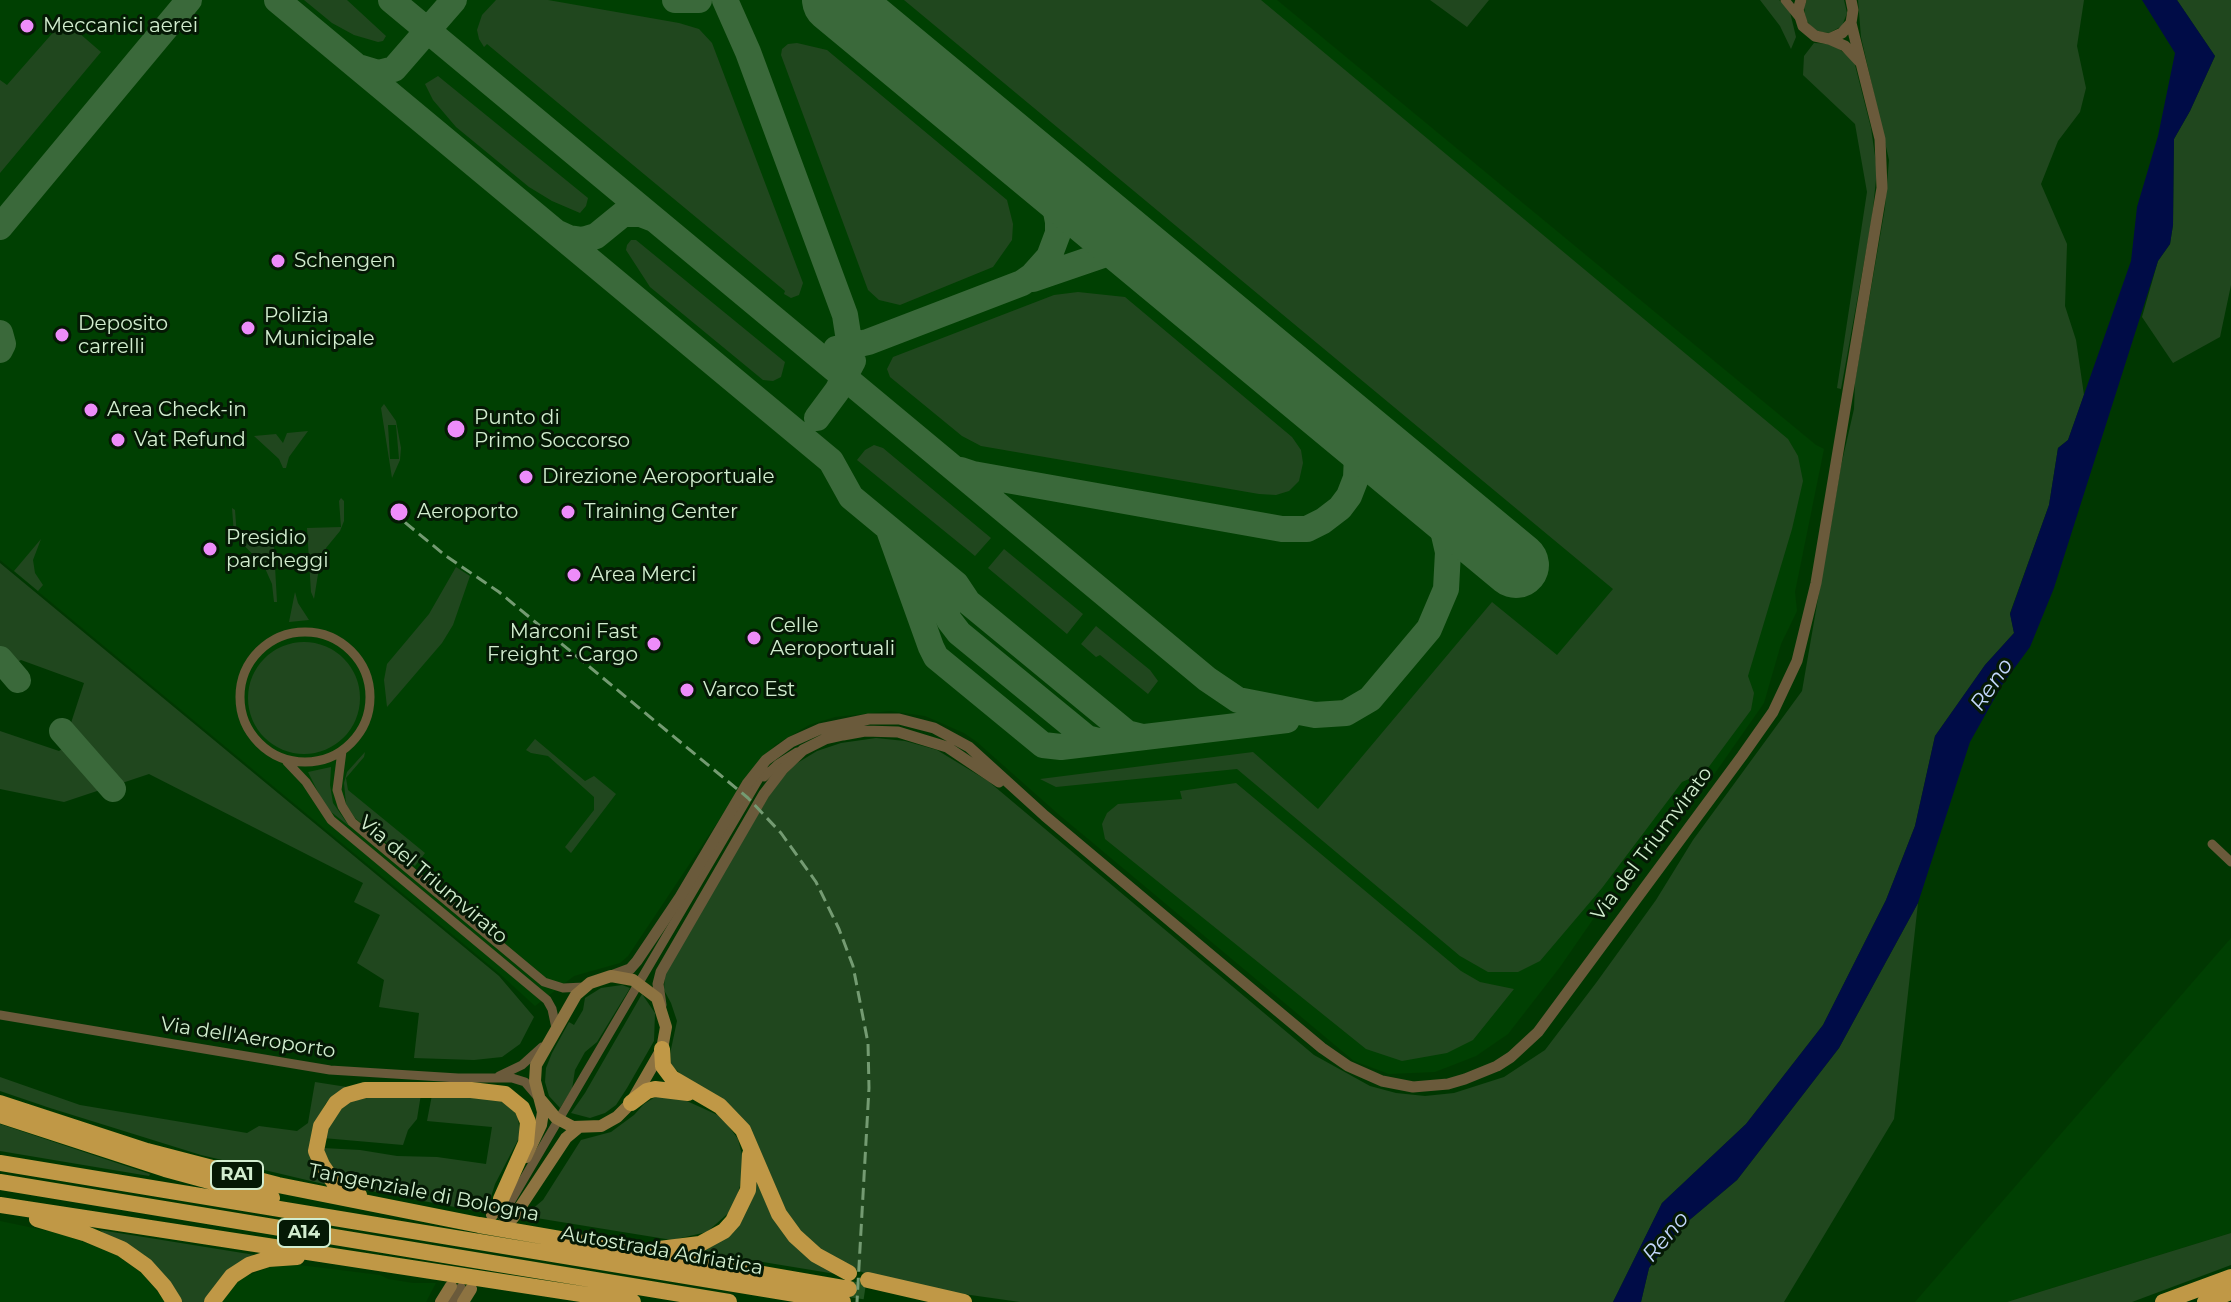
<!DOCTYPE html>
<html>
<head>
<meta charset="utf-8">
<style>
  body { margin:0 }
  canvas { display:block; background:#003701 }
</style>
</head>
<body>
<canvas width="2231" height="1302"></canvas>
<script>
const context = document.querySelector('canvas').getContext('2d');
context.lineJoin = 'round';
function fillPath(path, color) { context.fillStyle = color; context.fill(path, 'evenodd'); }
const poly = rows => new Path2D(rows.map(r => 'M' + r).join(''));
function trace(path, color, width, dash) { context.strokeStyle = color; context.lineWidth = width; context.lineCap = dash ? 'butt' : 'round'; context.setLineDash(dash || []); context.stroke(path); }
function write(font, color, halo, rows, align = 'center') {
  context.font = font + ' Montserrat,sans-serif'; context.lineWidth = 6; context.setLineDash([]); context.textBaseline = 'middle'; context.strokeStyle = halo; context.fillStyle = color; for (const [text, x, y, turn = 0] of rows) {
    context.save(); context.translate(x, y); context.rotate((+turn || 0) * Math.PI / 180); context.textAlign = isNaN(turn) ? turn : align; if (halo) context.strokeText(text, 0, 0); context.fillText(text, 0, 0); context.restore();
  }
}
const built = poly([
  [0,0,1277,0,1816,445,1824,449,1795,592,1797,611,1781,644,1764,703,1706,786,1676,806,1595,911,1596,915,1560,967,1508,1034,1476,1056,1435,1072,1389,1074,1354,1061,1057,813,977,742,964,733,925,716,890,711,835,717,809,725,775,745,749,775,628,956,620,963,574,976,535,1006,500,974,0,560],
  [2231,938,2231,1233,2007,1302,1915,1302],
  [0,1221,62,1234,115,1254,143,1274,166,1302,0,1302],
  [299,1265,380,1275,388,1279,413,1283,436,1283,426,1302,217,1302,228,1286,247,1276,270,1267]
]);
const green = poly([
  [304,0,347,0,386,36,383,41,378,42,354,35,332,23],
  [496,0,548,0,679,23,699,29,712,43,803,283,799,295,791,298,784,294,785,291,487,44,484,47,479,39,477,30,482,15],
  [904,0,1261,0,1788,439,1798,456,1803,481,1792,529,1748,676,1754,693,1751,710,1705,772,1682,782,1602,888,1540,961,1518,972,1488,972,1460,956,1237,769,1056,787,1040,779,1253,752,1318,809,1492,602,1557,655,1613,589],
  [1430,0,1489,0,1467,27],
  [1760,0,1779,0,1789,8,1796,37,1791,49,1780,26],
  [1807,0,1844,0,1847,13,1842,26,1829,33,1815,31,1806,20,1804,7],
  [1858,0,2084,0,2077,46,2086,88,2080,112,2058,141,2041,184,2067,244,2065,306,2076,340,2084,395,2068,440,2058,448,2049,505,2010,613,2014,633,1985,665,1935,736,1915,826,1886,900,1823,1025,1746,1124,1662,1203,1613,1302,1020,1302,914,1287,871,1276,828,1257,805,1239,785,1215,753,1141,671,1065,670,1054,677,1021,671,1003,664,990,665,971,775,786,794,765,817,751,841,743,876,738,905,741,937,750,988,781,1314,1055,1370,1086,1396,1093,1425,1096,1454,1093,1504,1077,1545,1050,1596,983,1656,900,1693,840,1802,691,1841,466,1854,409,1855,381,1885,208,1889,160,1861,37],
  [2177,0,2231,0,2231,285,2220,337,2173,363,2142,317,2158,261,2170,244,2173,225,2174,139,2190,111,2215,56],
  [64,20,101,52,0,173,0,80,7,85],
  [797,43,827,50,1007,200,1013,224,1012,240,993,267,900,305,879,300,868,290,781,55,782,49,788,44],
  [1814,43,1833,44,1854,61,1871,128,1877,170,1872,218,1841,389,1837,388,1867,192,1855,124,1803,75,1804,56],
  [438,76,588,198,586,206,580,213,552,201,529,187,456,127,433,100,425,84],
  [631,240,636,240,785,362,781,377,773,381,763,380,650,287,626,250,627,245],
  [1078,292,1125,297,1292,437,1301,450,1303,463,1299,481,1289,491,1276,495,1259,494,981,446,962,436,890,377,887,369,893,357,1054,295],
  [384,404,396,421,401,448,400,460,392,478,381,408],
  [388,425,396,425,399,459,390,459],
  [308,431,289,457,286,468,283,468,279,459,254,436,276,434,283,443,287,433],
  [874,445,883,448,991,538,975,556,857,460,865,450],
  [341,498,344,501,344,521,340,531,326,548,320,562,314,599,311,592,307,528,341,527,339,501],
  [232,508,235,510,237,537,273,531,277,602,274,602,272,584,264,566,234,535],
  [41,539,33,560,35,573,43,585,38,591,14,571],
  [1004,549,1083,614,1067,634,988,568],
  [0,563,499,976,534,1017,520,1044,502,1057,474,1060,414,1058,419,1013,379,1007,384,980,357,963,380,915,354,902,363,883,149,774,119,784,70,726,84,683,21,660,15,663,0,646],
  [456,567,470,576,453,625,442,643,387,707,384,680,387,664,429,614],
  [295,592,298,603,309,620,289,622],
  [1096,626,1150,670,1158,681,1148,694,1100,655,1096,657,1081,644],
  '248 698a56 56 0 1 1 112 0a56 56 0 1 1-112 0Z',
  [0,731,59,751,65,747,103,789,64,802,0,789],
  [535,739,585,781,594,776,616,794,571,853,565,847,594,810,594,797,548,756,531,753,526,750],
  [365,752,364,757,346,778,348,790,425,853,415,866,355,818,346,804,344,783,347,772],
  [331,767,330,785,333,803,349,826,326,808,308,772],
  [1236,783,1461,971,1480,982,1514,989,1473,1040,1447,1053,1402,1061,1366,1049,1105,839,1102,824,1107,813,1118,804,1182,799,1180,791],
  [1918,903,1894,1119,1784,1302,1641,1302,1649,1268,1680,1228,1737,1180,1839,1048],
  [622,985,630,988,597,1042,585,1052,575,1070,572,1089,560,1108,549,1096,545,1082,546,1068,552,1053,569,1022,574,1025,583,1010,585,998,601,988],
  [642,994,655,1013,654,1041,627,1088,616,1105,605,1113,590,1118,571,1113,585,1093],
  [0,1077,80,1105,247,1133,259,1126,297,1131,308,1123,315,1082,347,1087,326,1103,314,1125,332,1186,201,1155,50,1108,0,1091],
  [421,1094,417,1119,408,1130,403,1145,323,1138,329,1118,353,1097],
  [660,1094,678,1097,722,1117,738,1139,745,1167,734,1208,707,1232,672,1240,524,1216,543,1200,581,1140,611,1132,634,1115,644,1104],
  [432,1095,501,1100,512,1108,518,1117,520,1136,495,1184,486,1213,366,1190,346,1181,330,1165,323,1148,360,1150,397,1156,437,1157,486,1164,492,1127,427,1121],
  [0,1124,150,1174,149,1176,0,1151],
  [757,1173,780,1226,842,1275,702,1252,732,1231],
  [100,1230,255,1255,206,1302,180,1302],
  [2231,1233,2231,1265,2132,1302,2007,1302]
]);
const water = poly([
  [2142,0,2177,0,2215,56,2190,111,2174,139,2173,225,2170,244,2158,261,2054,588,2030,647,2002,685,1970,742,1918,903,1839,1048,1737,1180,1680,1228,1649,1268,1641,1302,1613,1302,1662,1203,1746,1124,1823,1025,1886,900,1915,826,1935,736,1985,665,2014,633,2010,614,2049,505,2058,448,2068,440,2131,261,2137,207,2158,136,2175,53]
]);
const taxiway = poly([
  [277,0,831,461,851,497,956,584,968,602,1127,733,1143,737],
  [391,0,1207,679,1238,700,1315,715,1346,713,1370,699,1429,629,1446,589,1448,552,1442,526,1435,511,1414,480],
  [675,0,699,0],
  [725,0,748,52,845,315,850,347,845,376],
  [358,67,378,73,394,69,454,0],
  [0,227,189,0],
  [558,233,569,238,583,240,596,236,623,214,641,214,654,219],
  [1033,279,1106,254,1127,255,1159,269],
  [0,333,3,344,0,350],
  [836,349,868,342,1022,283,1032,276,1049,257,1058,233,1058,222,1052,191,1045,177,1034,165],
  [817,418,837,391,853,361],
  [961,470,973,474,1282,529,1307,529,1323,521,1340,508,1349,496,1356,478,1357,455,1355,443,1347,426,1339,418],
  [889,530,931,647,936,657,1043,745,1061,747,1287,720],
  [927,562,949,620,959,633,1087,738,1103,742],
  [0,659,18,680],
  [62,731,113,789]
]);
const runway = poly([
  [835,0,1516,565]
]);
const motorwayTunnel = poly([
  [849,1289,869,1292]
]);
const minor = poly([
  [1785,0,1798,16],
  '240 697a65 65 0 1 1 130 0a65 65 0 1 1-130 0Z',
  [342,751,337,790,342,806,352,822,544,982,563,988,584,987],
  [287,762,306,782,331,820,547,1000,552,1009,556,1028],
  [764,777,778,764,797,752],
  [2212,844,2231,862],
  [0,1015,330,1070,458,1078,512,1078,525,1082,537,1096],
  [499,1076,522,1065,542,1047],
  [502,1216,764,770],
  [452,1302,461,1287]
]);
const tertiary = poly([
  [1801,0,1798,10,1803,26,1815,36,1829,39,1842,33,1851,23,1853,10,1851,0],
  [1829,39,1845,46,1860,62],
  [614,975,630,969,637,961,680,897,747,784,766,760,791,742,820,729,869,719,899,719,934,728,969,747,1045,816,1213,957,1322,1048,1348,1066,1382,1081,1413,1087,1448,1084,1465,1079,1497,1066,1511,1057,1538,1032,1742,756,1773,712,1797,661,1816,583,1882,188,1880,139,1851,23],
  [661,1005,658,984,661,972,764,794,783,769,803,750,825,739,843,735,865,731,898,732,947,747,999,782]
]);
const secondary = poly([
  [526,1157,541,1125,543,1112,535,1081,536,1065,576,995,590,983,611,976,633,980,657,998,666,1027,662,1049,631,1103,617,1117,601,1126,573,1127,556,1118,541,1100],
  [492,1215,504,1194],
  [513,1218,566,1138,578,1128],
  [441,1302,451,1286],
  [463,1302,471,1289]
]);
const motorway = poly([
  [662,1049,663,1066,672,1078,720,1106,743,1130,779,1214,795,1236,816,1255,849,1273],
  [0,1103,147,1151,278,1185,479,1225,849,1289],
  [631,1103,647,1091,655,1089,688,1093],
  [0,1115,165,1169,272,1198],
  [0,1163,843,1302],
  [0,1182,729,1302],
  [359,1195,350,1192,333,1181,322,1165,316,1151,321,1126,336,1103,347,1095,365,1090,471,1090,505,1094,522,1108,528,1122,526,1143,501,1199],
  [0,1205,633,1302],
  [37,1219,84,1233,122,1249,146,1266,164,1286,174,1302],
  [659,1249,700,1244,724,1231,733,1221,748,1190,750,1154],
  [868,1280,964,1302],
  [212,1302,232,1276,249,1265,268,1259,297,1257],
  [2163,1302,2231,1277],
  [2205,1302,2231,1292]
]);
const rail = poly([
  [391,511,446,556,499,592,748,798,781,833,816,882,839,929,853,966,868,1043,869,1088,857,1302]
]);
const markers = [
  [27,26,8,"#ed8cf9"],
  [278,261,8,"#ed8cf9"],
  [248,328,8,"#ed8cf9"],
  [62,335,8,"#ed8cf9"],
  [91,410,8,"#ed8cf9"],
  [456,429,10,"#ed8cf9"],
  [118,440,8,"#ed8cf9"],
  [526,477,8,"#ed8cf9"],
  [399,512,10,"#ed8cf9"],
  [568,512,8,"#ed8cf9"],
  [210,549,8,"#ed8cf9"],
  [574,575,8,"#ed8cf9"],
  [754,638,8,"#ed8cf9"],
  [654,644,8,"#ed8cf9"],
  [687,690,8,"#ed8cf9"]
];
const shields = [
  [237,1175,52],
  [304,1233,52]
];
const shieldNames = [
  ["RA1",237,1175],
  ["A14",304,1233]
];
const poiNames = [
  ["Meccanici aerei",43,26],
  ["Schengen",294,261],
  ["Polizia",264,316],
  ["Municipale",264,339],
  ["Deposito",78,324],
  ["carrelli",78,347],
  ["Area Check-in",107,410],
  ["Punto di",474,418],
  ["Primo Soccorso",474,441],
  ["Vat Refund",134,440],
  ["Direzione Aeroportuale",542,477],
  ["Aeroporto",417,512],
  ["Training Center",584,512],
  ["Presidio",226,538],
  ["parcheggi",226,561],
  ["Area Merci",590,575],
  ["Celle",770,626],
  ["Aeroportuali",770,649],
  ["Marconi Fast",638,632,"right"],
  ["Freight - Cargo",638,655,"right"],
  ["Varco Est",703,690]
];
const streetNames = [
  ["Via del Triumvirato",1652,844,-53],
  ["Via del Triumvirato",433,880,40],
  ["Via dell'Aeroporto",248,1038,9],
  ["Tangenziale di Bologna",424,1193,11],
  ["Autostrada Adriatica",662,1251,10]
];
const waterNames = [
  ["Reno",1992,685,-56],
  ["Reno",1666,1237,-50]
];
fillPath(built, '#004002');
fillPath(green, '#20471e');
fillPath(water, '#000c47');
trace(taxiway, '#3a693a', 26);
trace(runway, '#3a693a', 66);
trace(motorwayTunnel, '#205220', 16, [16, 8]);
trace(minor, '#6a5a3b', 9);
trace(tertiary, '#6a5a3b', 11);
trace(secondary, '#8d7341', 12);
trace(motorway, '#c09846', 16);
trace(rail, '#749b72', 3, [12, 6]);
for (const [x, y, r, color] of markers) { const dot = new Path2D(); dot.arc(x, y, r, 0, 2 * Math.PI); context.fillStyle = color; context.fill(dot); trace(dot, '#051905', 3); }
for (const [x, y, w] of shields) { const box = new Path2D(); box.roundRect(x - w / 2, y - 14, w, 28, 6); context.fillStyle = '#051905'; context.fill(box); trace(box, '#d2edcf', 2); }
write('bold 18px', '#d2edcf', null, shieldNames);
write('20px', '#d2edcf', '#051905', poiNames, 'left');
write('20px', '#d2edcf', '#051905', streetNames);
write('italic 22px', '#c2d6fb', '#051905', waterNames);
</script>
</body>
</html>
